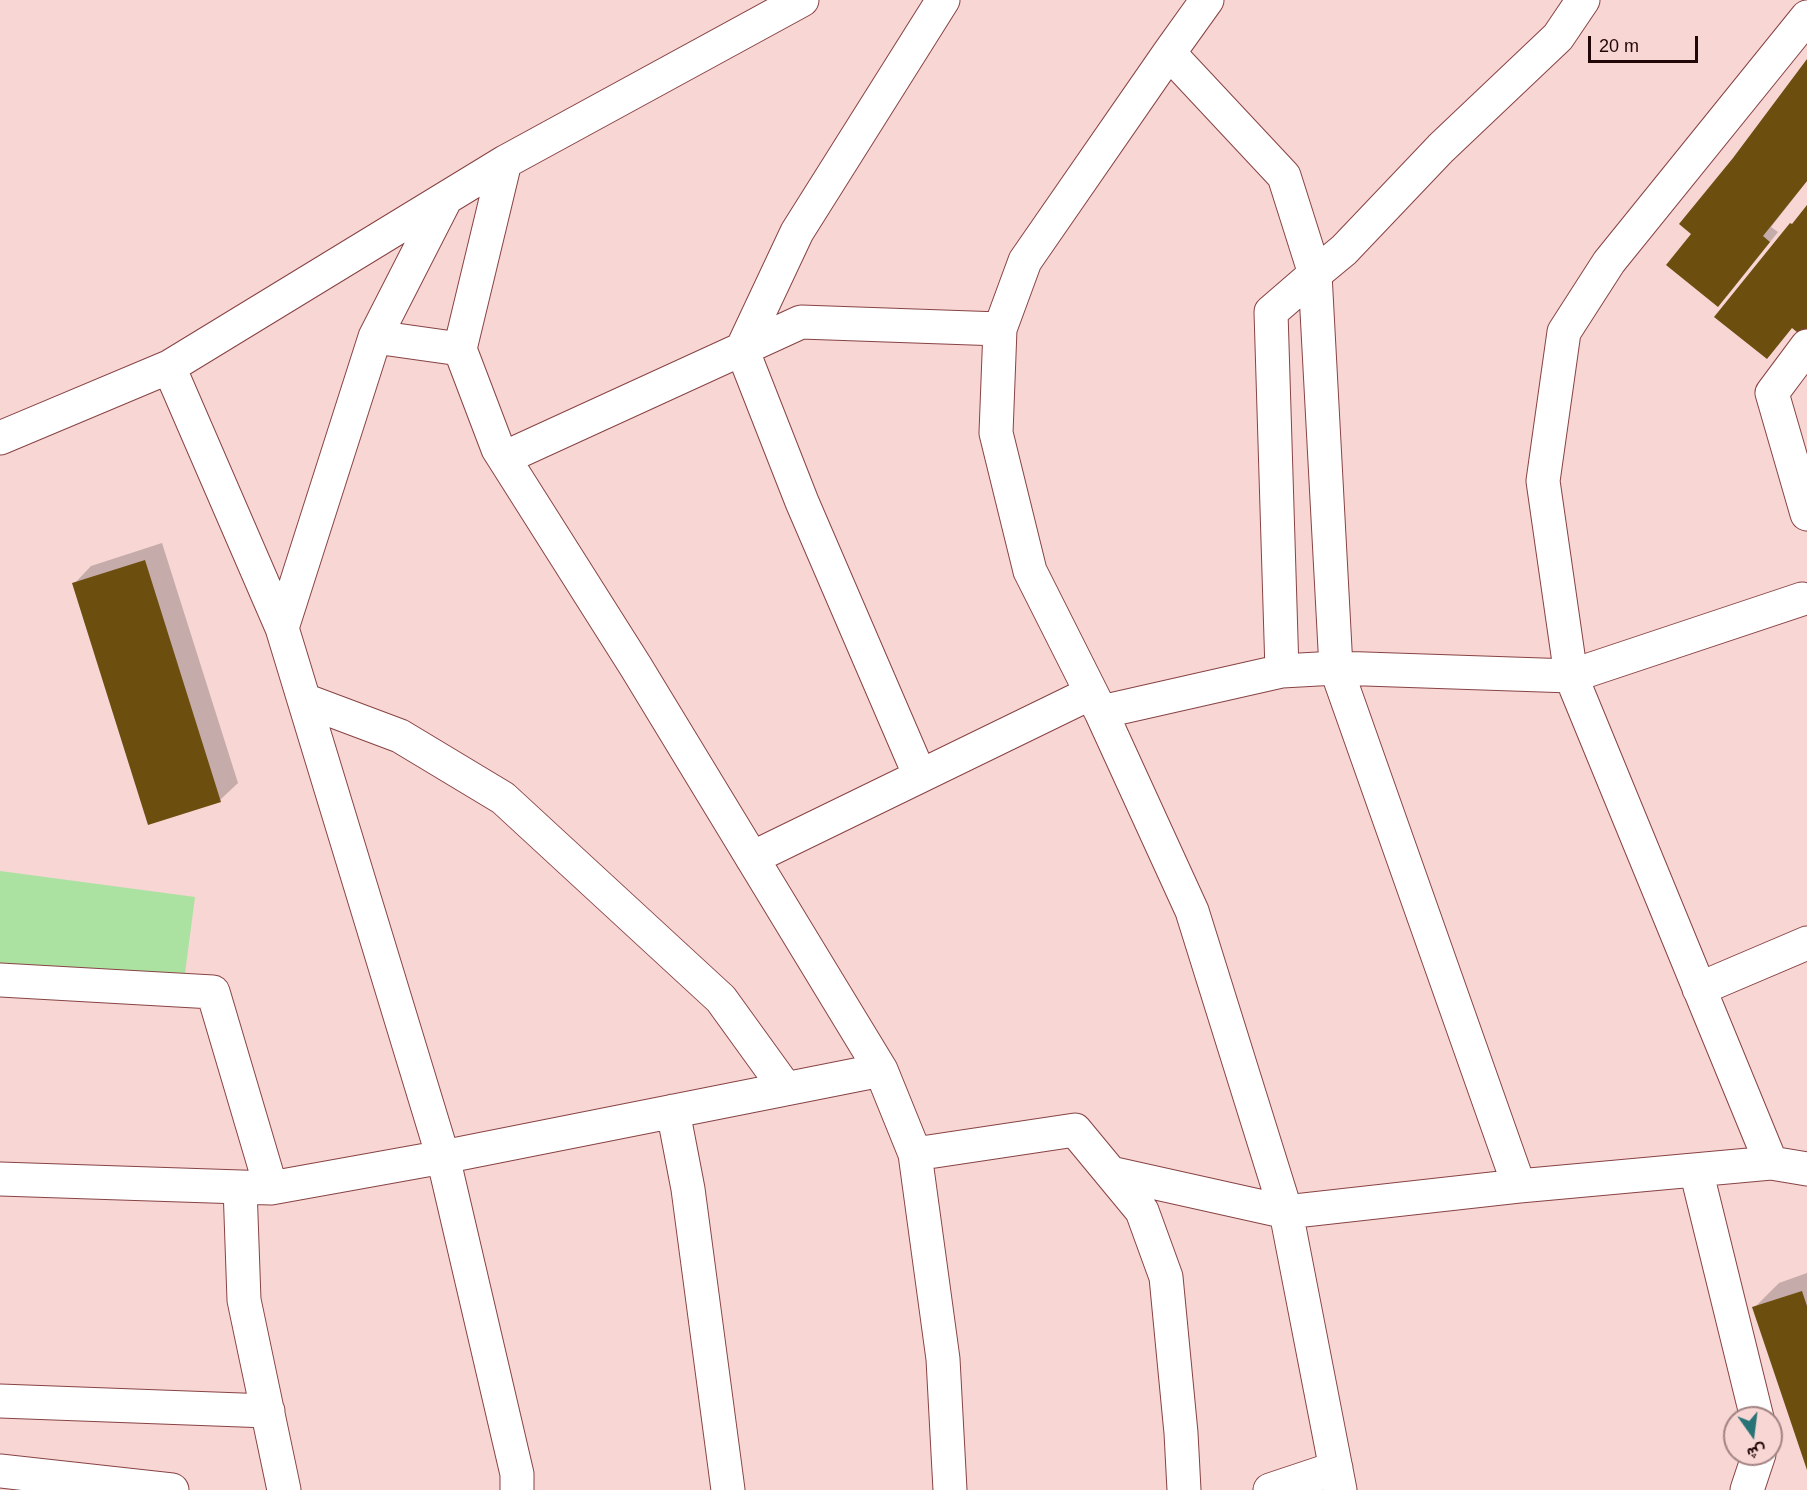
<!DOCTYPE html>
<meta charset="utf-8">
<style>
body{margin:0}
#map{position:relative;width:1807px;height:1490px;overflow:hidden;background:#f7d6d4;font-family:Arial,Vazirmatn,sans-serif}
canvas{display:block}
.north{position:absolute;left:1723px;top:1406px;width:60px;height:60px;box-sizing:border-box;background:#f7d6d4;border:2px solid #a28382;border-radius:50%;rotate:166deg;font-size:16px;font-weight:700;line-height:24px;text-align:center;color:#220708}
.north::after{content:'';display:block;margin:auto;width:21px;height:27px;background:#287377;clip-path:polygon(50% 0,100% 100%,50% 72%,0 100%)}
.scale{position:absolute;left:1588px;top:36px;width:110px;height:27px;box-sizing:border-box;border:3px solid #220708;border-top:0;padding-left:8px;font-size:18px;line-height:21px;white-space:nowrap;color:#220708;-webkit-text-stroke:4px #f7d6d4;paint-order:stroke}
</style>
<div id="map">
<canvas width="1807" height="1490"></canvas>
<div class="north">ش</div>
<div class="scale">20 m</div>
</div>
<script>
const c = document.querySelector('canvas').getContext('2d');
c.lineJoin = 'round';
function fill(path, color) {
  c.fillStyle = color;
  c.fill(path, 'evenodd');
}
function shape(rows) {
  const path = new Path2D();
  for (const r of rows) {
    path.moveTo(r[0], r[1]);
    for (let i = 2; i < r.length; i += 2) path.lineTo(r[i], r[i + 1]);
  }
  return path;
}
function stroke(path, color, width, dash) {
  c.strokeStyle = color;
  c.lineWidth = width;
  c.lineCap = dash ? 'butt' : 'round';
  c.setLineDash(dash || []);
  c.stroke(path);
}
const green = shape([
 [0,871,195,897,185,973,0,968]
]);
const shadow = shape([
 [1807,63,1807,181,1771,227,1778,232,1727,296,1693,234,1734,159],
 [162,543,238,783,220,800,74,584,91,566],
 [1807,1273,1807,1466,1754,1308,1779,1283]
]);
const building = shape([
 [1807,59,1807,181,1763,236,1770,242,1718,307,1666,265,1691,234,1679,224,1733,158],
 [1807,205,1807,332,1803,337,1792,328,1767,359,1714,317,1790,223,1792,224],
 [145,560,221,802,148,825,72,583],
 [1802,1291,1807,1306,1807,1470,1752,1307]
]);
const minor = shape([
 [1207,0,1169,53,1025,261,1000,329,996,433,1030,571,1101,712,1192,911,1286,1212,1340,1490],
 [1169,53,1284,176,1315,274,1271,312,1282,671,1336,668,1571,676,1802,599],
 [505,162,460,349,498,449,636,667,881,1070,915,1154,943,1359,950,1490],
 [375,337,460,349],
 [1807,346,1772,393,1807,514],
 [169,367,282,628,443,1157,517,1474,517,1490],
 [0,438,169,367,505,162,802,0],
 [504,458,801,322,1000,329],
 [282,628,375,337,445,200],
 [304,700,400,736,503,798,721,999,786,1089],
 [1101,712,1282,671],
 [920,776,802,502,742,349,797,232,943,0],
 [752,858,1091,693],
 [0,980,213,992,271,1188],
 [1699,989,1807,943],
 [673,1111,688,1189,728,1490],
 [915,1154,1075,1130,1142,1211,1166,1277,1181,1433,1184,1490],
 [1771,1163,1571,676,1543,481,1564,332,1609,262,1807,17],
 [1696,1170,1757,1418],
 [1111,1173,1286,1212,1519,1186,1771,1163,1807,1169],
 [0,1179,271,1188,443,1157,881,1070],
 [1519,1186,1336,668,1315,274,1344,250,1441,148,1558,37,1583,0],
 [240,1187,244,1300,284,1490],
 [0,1401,268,1411],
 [0,1471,172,1490],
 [1270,1490,1336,1468],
 [1747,1490,1759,1454]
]);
fill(green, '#abe2a1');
fill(shadow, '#0003');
fill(building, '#6c4e0f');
stroke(minor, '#884344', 35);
stroke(minor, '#fff', 33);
</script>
